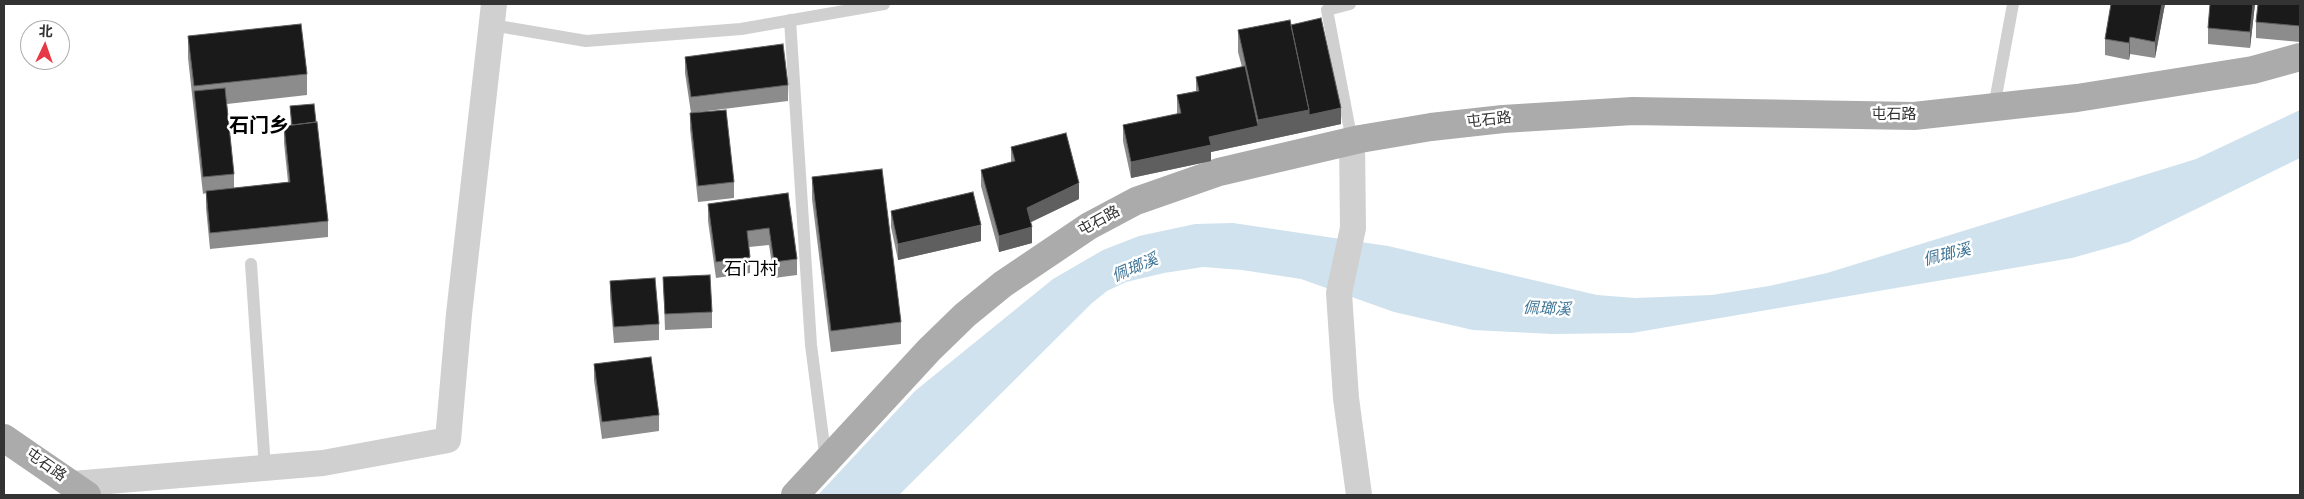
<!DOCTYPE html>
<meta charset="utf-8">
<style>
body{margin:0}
#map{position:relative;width:2304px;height:499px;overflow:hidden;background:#fff;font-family:"Work Sans","Noto Sans SC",sans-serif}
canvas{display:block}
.frame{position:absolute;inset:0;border:5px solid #333;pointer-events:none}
.north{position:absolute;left:20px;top:20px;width:50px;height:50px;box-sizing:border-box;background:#fff;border:1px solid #adadad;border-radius:50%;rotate:3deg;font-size:14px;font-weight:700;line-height:20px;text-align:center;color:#333}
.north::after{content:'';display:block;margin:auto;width:18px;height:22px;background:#e63946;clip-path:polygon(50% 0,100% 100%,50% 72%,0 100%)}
</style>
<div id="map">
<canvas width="2304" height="499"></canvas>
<div class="frame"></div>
<div class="north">北</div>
</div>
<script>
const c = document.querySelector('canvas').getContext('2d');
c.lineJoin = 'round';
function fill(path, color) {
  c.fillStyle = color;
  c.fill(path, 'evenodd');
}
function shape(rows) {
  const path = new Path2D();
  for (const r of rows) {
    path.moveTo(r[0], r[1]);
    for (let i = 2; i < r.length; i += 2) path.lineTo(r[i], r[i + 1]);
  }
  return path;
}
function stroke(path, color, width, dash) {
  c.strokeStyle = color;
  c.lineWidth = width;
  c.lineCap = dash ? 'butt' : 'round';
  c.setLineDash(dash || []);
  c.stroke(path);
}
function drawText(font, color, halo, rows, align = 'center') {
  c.font = font + ' "Work Sans","Noto Sans SC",sans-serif';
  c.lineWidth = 5;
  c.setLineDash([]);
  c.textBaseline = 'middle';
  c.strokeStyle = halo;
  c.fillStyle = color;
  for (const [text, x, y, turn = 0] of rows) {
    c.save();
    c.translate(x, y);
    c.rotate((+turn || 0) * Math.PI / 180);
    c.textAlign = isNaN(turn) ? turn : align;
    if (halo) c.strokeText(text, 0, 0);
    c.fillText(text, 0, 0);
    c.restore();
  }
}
const water = shape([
 [2300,110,2300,158,2129,242,2072,258,1632,333,1552,334,1473,330,1394,312,1301,279,1242,270,1203,267,1164,273,1126,282,1107,291,1092,303,899,495,818,495,915,391,1053,279,1103,250,1139,236,1195,224,1233,223,1388,246,1597,295,1635,298,1712,295,1769,286,1827,273,2196,159]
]);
const lane = shape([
 [1350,4,1327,10,1352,141],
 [790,20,811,345,826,461],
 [492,25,586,41,741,29,884,4],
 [1994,107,2013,4],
 [251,264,265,468]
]);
const street = shape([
 [1352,141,1353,228,1339,293,1346,398,1359,495],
 [73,484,323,463,448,440,459,314,494,4]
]);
const primary = shape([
 [4,438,87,495],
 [795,495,929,350,965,315,1003,284,1089,226,1136,201,1219,172,1360,139,1431,127,1503,119,1633,111,1914,116,2077,98,2253,70,2300,57]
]);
const wall = shape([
 [2165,4,2155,58,2130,54,2129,60,2105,55,2105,39],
 [2255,4,2250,48,2208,44,2208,28],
 [2300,4,2300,42,2256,38,2256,22],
 [1291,25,1341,124,1211,152,1211,161,1131,178,1123,141,1123,125,1177,114,1177,95,1196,91,1196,77,1242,67,1238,52,1238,30],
 [188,36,307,74,307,95,227,104,234,174,234,188,288,182,284,143,284,126,291,126,290,106,328,221,328,237,210,249,206,208,206,193,203,194,188,58],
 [685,57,788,85,788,101,691,113,685,73],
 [690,113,734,182,734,198,698,202,690,129],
 [1011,147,1079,199,1031,222,1032,243,999,252,981,186,981,170,1011,162],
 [812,177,901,322,901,344,831,352,812,199],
 [788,193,797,259,797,275,774,278,769,245,749,247,750,257,750,273,716,278,708,221,708,204],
 [891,211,981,241,898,260,891,227],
 [663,277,712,312,712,328,665,330],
 [610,281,659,324,659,340,614,343,610,297],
 [594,364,659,415,659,431,602,439,594,380]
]);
const shadedWall = shape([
 [2162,4,2165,4,2155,58,2155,42],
 [2253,4,2255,4,2250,48,2250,32],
 [2130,37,2130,54,2129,60,2129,43],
 [1341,108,1341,124,1309,131,1309,115],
 [1309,110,1309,131,1211,152,1211,161,1131,178,1131,162,1209,137,1258,126,1258,120],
 [1079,183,1079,199,1027,224,1027,208],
 [981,225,981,241,898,260,898,244],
 [1032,227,1032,243,999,252,999,236]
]);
const building = shape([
 [2111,4,2162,4,2155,42,2130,37,2129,43,2105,39,2111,4],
 [2210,4,2253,4,2250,32,2208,28,2210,4],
 [2258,4,2300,4,2300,26,2256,22,2258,4],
 [1321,18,1341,108,1309,115,1309,110,1291,25,1321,18],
 [1290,20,1309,110,1258,120,1238,30,1290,20],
 [301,24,307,74,194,86,188,36,301,24],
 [783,44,788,85,691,97,685,57,783,44],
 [1245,66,1258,126,1209,137,1211,145,1131,162,1123,125,1181,113,1177,95,1199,91,1196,77,1245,66],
 [225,88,234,174,203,177,194,91,225,88],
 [314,104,316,122,292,125,290,106,314,104],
 [726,110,734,182,698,186,690,113,726,110],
 [317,122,328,221,210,233,206,191,290,182,284,126,317,122],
 [1066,133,1079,183,1027,208,1032,227,999,236,981,170,1015,161,1011,147,1066,133],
 [882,169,901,322,831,331,812,177,882,169],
 [973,192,981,225,898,244,891,211,973,192],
 [788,193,797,259,774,262,769,228,747,231,750,257,716,262,708,204,788,193],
 [710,275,712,312,665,314,663,277,710,275],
 [655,278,659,324,614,327,610,281,655,278],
 [651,357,659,415,602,422,594,364,651,357]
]);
const streetNames = [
 ["屯石路",1894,115],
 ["屯石路",1489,120,-6],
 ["屯石路",1099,221,-29],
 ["屯石路",46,465,35]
];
const waterNames = [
 ["佩瑯溪",1947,255,-14],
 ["佩瑯溪",1135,268,-23],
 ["佩瑯溪",1547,309,2]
];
const quarterNames = [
 ["石门村",751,270]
];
const districtNames = [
 ["石门乡",259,126]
];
fill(water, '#cfe2ee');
stroke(lane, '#d0d0d0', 12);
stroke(street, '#d0d0d0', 26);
stroke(primary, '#ababab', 28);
fill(wall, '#8c8c8c');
fill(shadedWall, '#5f5f5f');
fill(building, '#1a1a1a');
stroke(building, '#5f5f5f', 1);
drawText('15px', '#333', '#fff', streetNames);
drawText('italic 16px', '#3f7597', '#fff', waterNames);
drawText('18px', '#000', '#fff', quarterNames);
drawText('bold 20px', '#000', '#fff', districtNames);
</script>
